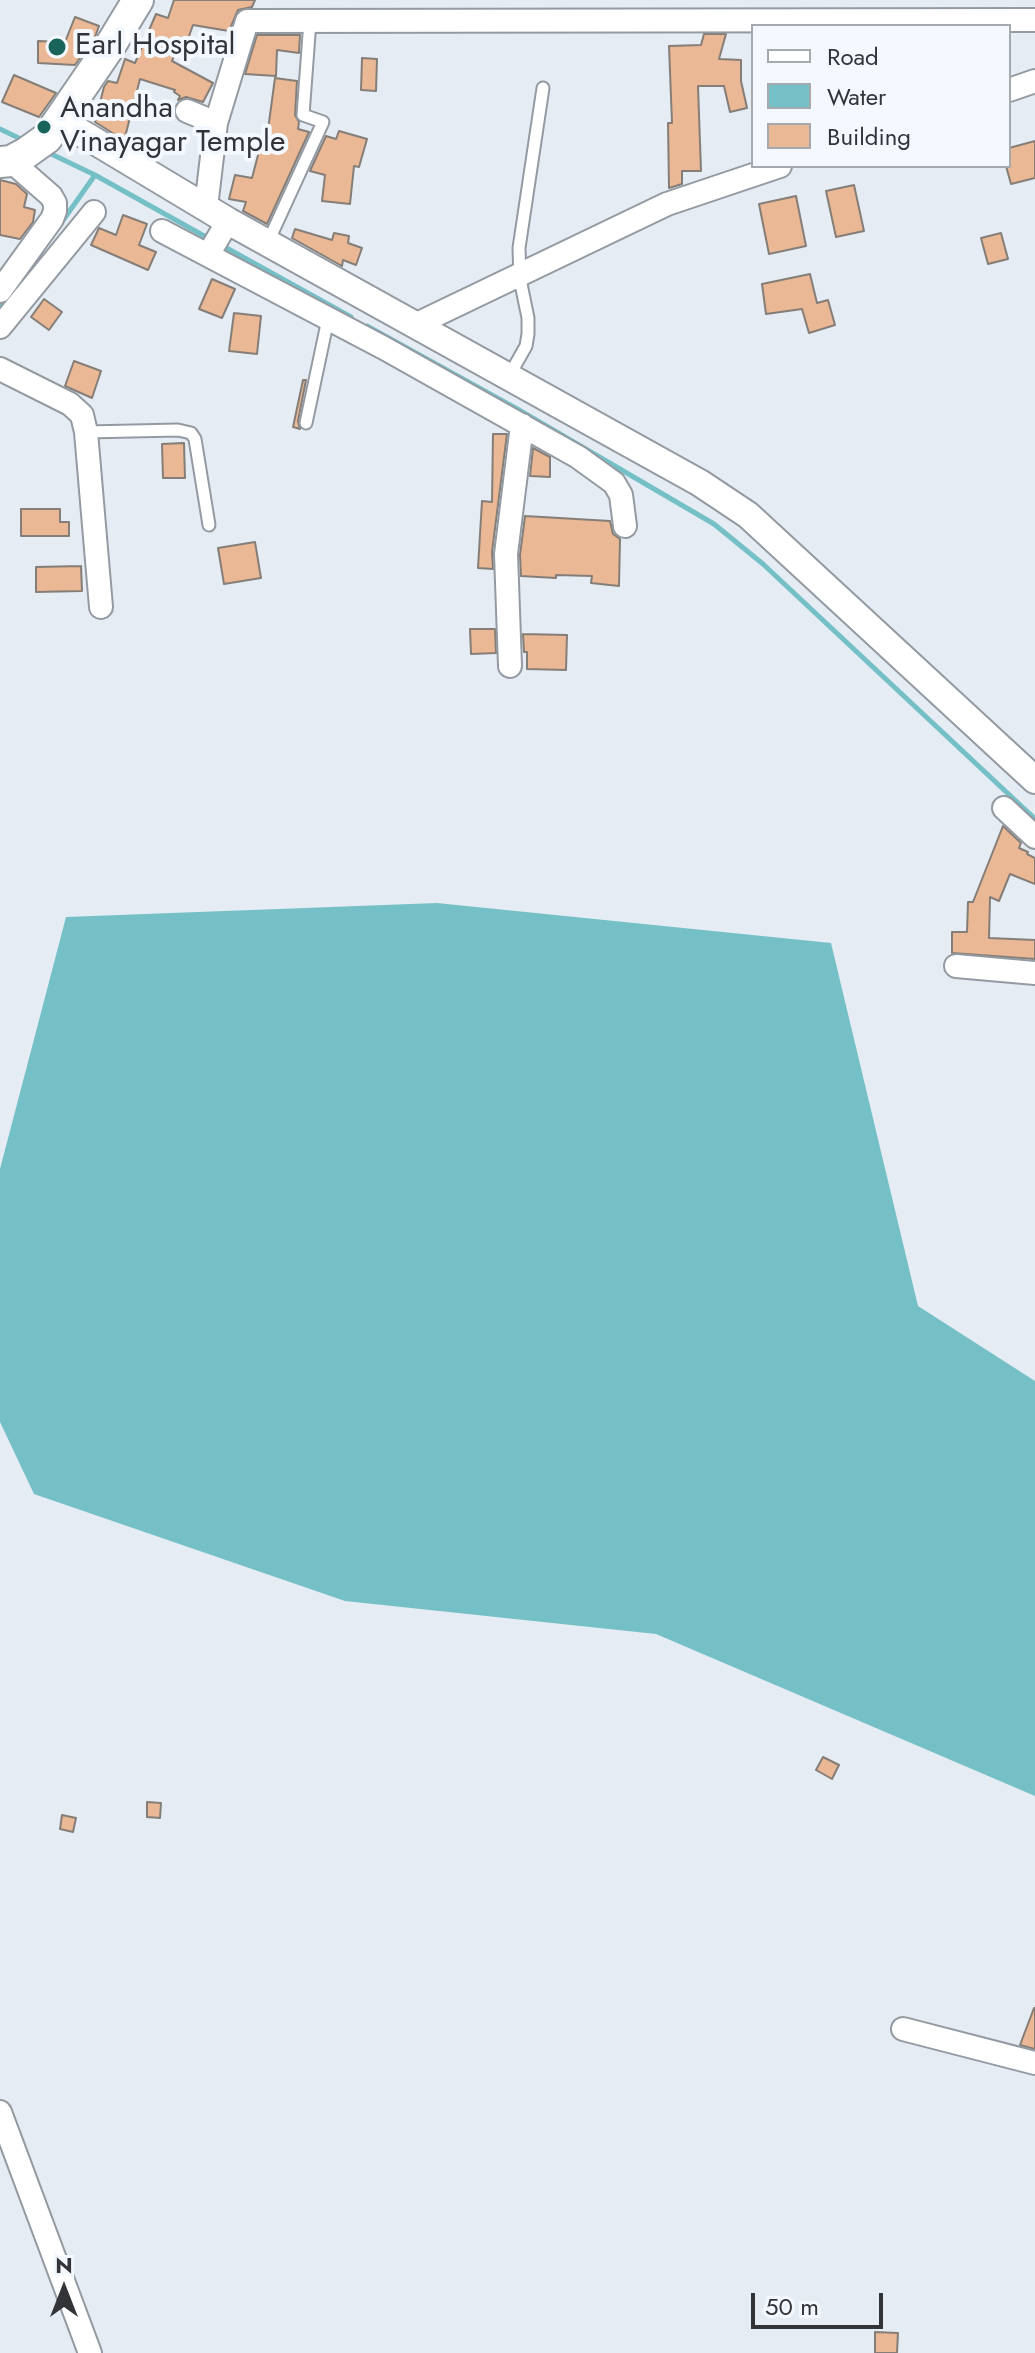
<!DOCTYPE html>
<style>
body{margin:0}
#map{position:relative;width:1035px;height:2353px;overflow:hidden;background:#e5ecf3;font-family:Jost,sans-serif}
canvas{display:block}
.legend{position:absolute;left:751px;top:24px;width:260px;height:144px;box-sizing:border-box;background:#f4f9ff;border:2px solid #a6aaaf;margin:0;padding:10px 14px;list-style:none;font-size:24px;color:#323437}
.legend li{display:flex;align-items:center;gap:16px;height:40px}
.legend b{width:40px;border:2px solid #a6aaaf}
.north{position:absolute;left:24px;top:2249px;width:80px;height:80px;-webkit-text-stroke:6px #f4f9ff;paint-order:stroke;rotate:0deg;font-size:22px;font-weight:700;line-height:32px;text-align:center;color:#323437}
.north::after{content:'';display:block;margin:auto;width:28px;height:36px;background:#323437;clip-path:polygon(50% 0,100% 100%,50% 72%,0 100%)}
.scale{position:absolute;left:751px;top:2293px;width:132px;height:36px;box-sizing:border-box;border:4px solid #323437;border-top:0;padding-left:10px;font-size:24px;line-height:28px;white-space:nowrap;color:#323437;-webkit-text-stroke:6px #f4f9ff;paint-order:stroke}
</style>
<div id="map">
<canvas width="1035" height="2353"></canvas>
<ul class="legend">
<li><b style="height:10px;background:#fff"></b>Road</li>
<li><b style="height:22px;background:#75c0c7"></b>Water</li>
<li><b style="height:22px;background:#eab894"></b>Building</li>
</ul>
<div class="north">N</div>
<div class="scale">50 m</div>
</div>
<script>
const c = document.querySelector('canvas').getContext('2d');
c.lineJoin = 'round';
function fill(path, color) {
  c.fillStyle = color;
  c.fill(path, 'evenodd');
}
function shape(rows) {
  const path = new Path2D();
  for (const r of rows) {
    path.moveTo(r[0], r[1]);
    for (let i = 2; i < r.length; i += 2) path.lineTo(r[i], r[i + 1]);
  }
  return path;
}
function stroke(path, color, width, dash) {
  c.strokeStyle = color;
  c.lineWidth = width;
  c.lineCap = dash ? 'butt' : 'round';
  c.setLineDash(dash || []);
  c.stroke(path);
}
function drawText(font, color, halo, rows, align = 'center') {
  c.font = font + ' Jost,sans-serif';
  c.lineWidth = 8;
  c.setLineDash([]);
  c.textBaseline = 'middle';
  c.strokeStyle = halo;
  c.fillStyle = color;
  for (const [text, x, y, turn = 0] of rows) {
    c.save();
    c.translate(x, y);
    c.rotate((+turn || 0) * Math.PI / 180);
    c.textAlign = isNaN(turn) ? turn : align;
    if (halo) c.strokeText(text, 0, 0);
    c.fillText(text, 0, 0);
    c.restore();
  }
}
const water = shape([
 [437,903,831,943,918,1306,1035,1381,1035,1796,656,1634,345,1601,34,1494,0,1422,0,1169,66,917]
]);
const stream = shape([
 [0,129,25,141],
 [45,151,95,175,206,237],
 [59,226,95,175],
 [223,246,351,317],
 [0,307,8,296],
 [367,326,519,410,714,524,763,564,1035,819]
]);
const building = shape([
 [174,0,255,0,252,7,238,10,229,31,193,25,188,39,182,37,172,61,213,83,203,102,186,97,178,100,180,96,174,92,175,90,140,79,125,137,114,134,95,122,104,87,108,81,117,83,125,59,135,63,156,14,168,18,174,0],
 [75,17,99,26,95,37,75,65,38,63,38,41,65,42,75,17],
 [704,34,726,34,719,59,741,60,741,81,747,108,730,112,724,86,698,86,701,171,682,171,682,184,669,188,668,123,672,123,669,46,701,45,704,34],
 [257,35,300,35,299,53,277,50,276,76,245,74,257,35],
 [362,58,377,59,376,91,361,90,362,58],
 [14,75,56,93,39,117,2,102,14,75],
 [275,78,297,81,295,115,299,122,298,129,309,132,267,224,243,211,246,202,229,199,235,175,252,178,263,136,267,137,275,78],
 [339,131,367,139,359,167,354,166,350,204,322,201,325,175,310,171,326,136,336,139,339,131],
 [1035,141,1035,178,1011,184,1006,166,1009,166,1009,148,1035,141],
 [0,180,16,184,27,194,24,207,35,210,33,222,20,239,0,235,0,180],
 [854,185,864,231,836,237,826,191,854,185],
 [796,196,806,246,769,254,759,204,796,196],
 [123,215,147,224,139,245,156,252,148,270,91,245,99,228,116,235,123,215],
 [295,229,332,240,334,233,349,236,348,243,362,248,356,265,343,260,342,266,292,238,295,229],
 [1001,233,1008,259,988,264,981,238,1001,233],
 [810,274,817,303,828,300,835,325,809,333,802,309,766,314,762,284,810,274],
 [212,279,235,289,222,318,199,309,212,279],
 [44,299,62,312,49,330,31,317,44,299],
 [234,313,261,316,257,354,229,351,234,313],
 [74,361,101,371,92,398,65,386,74,361],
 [303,380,306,380,298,421,300,429,293,427,303,380],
 [493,434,507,434,492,552,493,569,478,568,482,501,492,502,493,434],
 [184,443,185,478,163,478,162,444,184,443],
 [533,448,550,457,550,477,530,476,533,448],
 [21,509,60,509,60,522,69,522,69,536,21,536,21,509],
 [525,516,610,521,613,534,620,539,619,586,591,583,592,576,556,575,556,578,521,576,520,555,525,516],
 [255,542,261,578,224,584,218,548,255,542],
 [81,566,82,591,36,592,36,567,81,566],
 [470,629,495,629,496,653,471,654,470,629],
 [523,634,567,635,566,670,527,669,527,652,524,652,523,634],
 [1003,826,1021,843,1019,848,1028,852,1027,854,1035,858,1035,884,1010,874,999,901,990,897,989,938,1035,940,1035,959,952,953,952,932,967,932,968,902,973,902,1003,826],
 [823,1757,839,1765,832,1779,816,1770,823,1757],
 [147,1802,161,1803,160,1818,147,1817,147,1802],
 [62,1815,76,1818,73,1832,60,1829,62,1815],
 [1034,2008,1035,2008,1035,2049,1020,2045,1034,2008],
 [875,2332,898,2333,897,2353,875,2353,875,2332]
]);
const service = shape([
 [268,242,323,122,303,115,310,21],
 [509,376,526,346,528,334,528,318,520,279,519,248,543,88],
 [306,423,328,319],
 [86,432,178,430,191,433,195,439,209,525]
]);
const minor = shape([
 [1009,90,1035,81],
 [187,111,216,123,247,21,1035,20],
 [206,207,216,123],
 [162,231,384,348,578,457,614,483,621,495,625,526],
 [208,255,228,221],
 [0,291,52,219,55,211,55,203,51,196,11,161],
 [415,325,667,204,780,166],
 [0,327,94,212],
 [0,369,70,404,82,415,86,432,101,607],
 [510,666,506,554,522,425],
 [1004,808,1035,837],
 [956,966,1035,973],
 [903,2029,1035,2063],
 [0,2112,90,2353]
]);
const tertiary = shape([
 [58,119,228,221,700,483,748,515,1035,780]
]);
const secondary = shape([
 [0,162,11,161,26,153,47,138,110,46,138,0]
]);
const markers = [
 [57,47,10,"#19645b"],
 [44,127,8,"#19645b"]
];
const poiNames = [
 ["Earl Hospital",75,47],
 ["Anandha",60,110],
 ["Vinayagar Temple",60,144]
];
fill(water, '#75c0c7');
stroke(stream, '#75c0c7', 5);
fill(building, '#eab894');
stroke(building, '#857e78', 2);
stroke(service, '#949aa1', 15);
stroke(minor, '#949aa1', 26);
stroke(tertiary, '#949aa1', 30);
stroke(secondary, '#949aa1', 34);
stroke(service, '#fff', 11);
stroke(minor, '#fff', 22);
stroke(tertiary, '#fff', 26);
stroke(secondary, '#fff', 30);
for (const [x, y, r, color] of markers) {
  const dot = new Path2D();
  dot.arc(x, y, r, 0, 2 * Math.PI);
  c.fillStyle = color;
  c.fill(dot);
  stroke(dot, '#f4f9ff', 3);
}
drawText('30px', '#323437', '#f4f9ff', poiNames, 'left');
</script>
